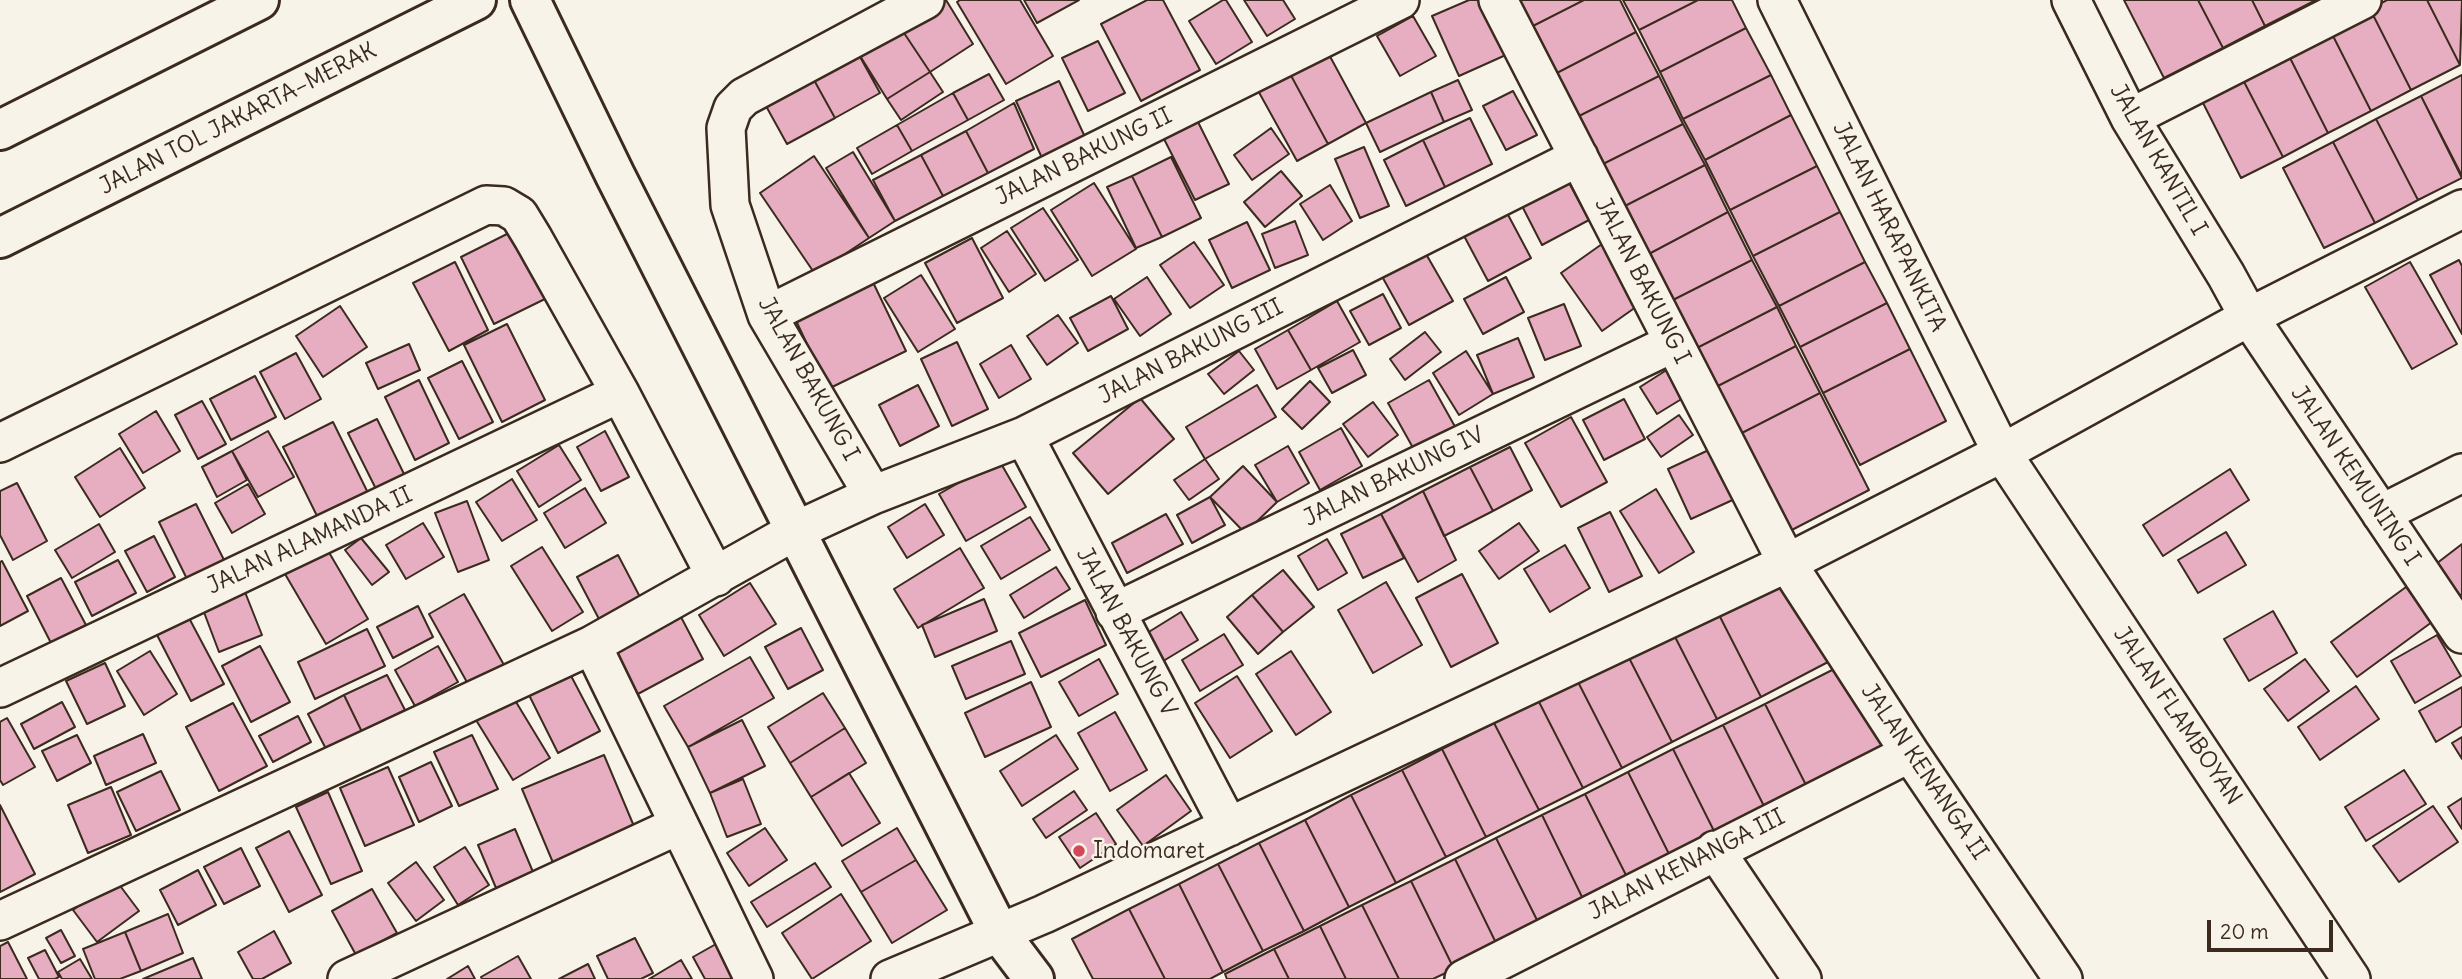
<!DOCTYPE html>
<meta charset="utf-8">
<style>
body{margin:0}
#map{position:relative;width:2462px;height:979px;overflow:hidden;background:#f7f3e8;font-family:Delius,sans-serif}
canvas{display:block}
.scale{position:absolute;left:2207px;top:920px;width:126px;height:32px;box-sizing:border-box;border:4px solid #3b2a1e;border-top:0;padding-left:9px;font-size:21px;line-height:24px;white-space:nowrap;color:#3b2a1e;-webkit-text-stroke:5px #f7f3e8;paint-order:stroke}
</style>
<div id="map">
<canvas width="2462" height="979"></canvas>
<div class="scale">20 m</div>
</div>
<script>
const c = document.querySelector('canvas').getContext('2d');
c.lineJoin = 'round';
function fill(path, color) {
  c.fillStyle = color;
  c.fill(path, 'evenodd');
}
function shape(rows) {
  const path = new Path2D();
  for (const r of rows) {
    path.moveTo(r[0], r[1]);
    for (let i = 2; i < r.length; i += 2) path.lineTo(r[i], r[i + 1]);
  }
  return path;
}
function stroke(path, color, width, dash) {
  c.strokeStyle = color;
  c.lineWidth = width;
  c.lineCap = dash ? 'butt' : 'round';
  c.setLineDash(dash || []);
  c.stroke(path);
}
function drawText(font, color, halo, rows, align = 'center') {
  c.font = font + ' Delius,sans-serif';
  c.lineWidth = 5;
  c.setLineDash([]);
  c.textBaseline = 'middle';
  c.strokeStyle = halo;
  c.fillStyle = color;
  for (const [text, x, y, turn = 0] of rows) {
    c.save();
    c.translate(x, y);
    c.rotate((+turn || 0) * Math.PI / 180);
    c.textAlign = isNaN(turn) ? turn : align;
    if (halo) c.strokeText(text, 0, 0);
    c.fillText(text, 0, 0);
    c.restore();
  }
}
const building = shape([
 [936,0,946,0,973,44,930,72,898,24,936,0],
 [960,0,1020,0,1053,56,1006,84,957,2,960,0],
 [1024,0,1079,0,1037,23,1024,0],
 [1147,0,1163,0,1200,70,1141,101,1101,24,1147,0],
 [1223,0,1226,0,1252,42,1216,64,1189,21,1223,0],
 [1244,0,1283,0,1295,19,1267,36,1244,0],
 [1469,0,1484,0,1508,54,1459,76,1432,16,1469,0],
 [1515,0,1584,0,1529,28,1515,0],
 [1584,0,1620,0,1636,32,1553,75,1529,28,1584,0],
 [1623,0,1698,0,1639,30,1623,0],
 [1698,0,1732,0,1746,28,1660,72,1639,30,1698,0],
 [2124,0,2198,0,2223,48,2164,78,2124,0],
 [2198,0,2252,0,2265,26,2223,48,2198,0],
 [2252,0,2316,0,2265,26,2252,0],
 [2387,0,2427,0,2460,65,2411,90,2370,9,2387,0],
 [2427,0,2462,0,2460,65,2427,0],
 [2370,9,2411,90,2371,111,2330,30,2370,9],
 [1413,16,1436,56,1400,76,1377,36,1413,16],
 [898,24,930,72,887,99,857,51,898,24],
 [1746,28,1771,75,1683,119,1660,72,1746,28],
 [2330,30,2371,111,2328,133,2287,52,2330,30],
 [1636,32,1659,76,1575,118,1553,75,1636,32],
 [1098,41,1125,93,1088,111,1062,58,1098,41],
 [854,46,880,93,835,118,809,71,854,46],
 [1326,49,1366,123,1328,144,1288,70,1326,49],
 [2287,52,2328,133,2283,157,2241,76,2287,52],
 [1288,70,1328,144,1297,161,1256,87,1288,70],
 [809,71,835,118,787,144,761,97,809,71],
 [930,72,943,92,901,120,887,99,930,72],
 [989,74,1004,100,968,120,953,93,989,74],
 [1771,75,1791,115,1705,160,1683,119,1771,75],
 [2462,75,2462,176,2421,96,2462,75],
 [1659,76,1683,124,1599,166,1575,118,1659,76],
 [2241,76,2283,157,2241,178,2200,97,2241,76],
 [1458,80,1472,110,1444,122,1431,92,1458,80],
 [1059,81,1085,137,1042,158,1016,101,1059,81],
 [1513,91,1537,135,1506,150,1483,106,1513,91],
 [1431,92,1444,122,1380,152,1366,123,1431,92],
 [953,93,968,120,912,151,897,125,953,93],
 [2421,96,2462,178,2418,200,2376,119,2421,96],
 [1014,103,1034,149,988,173,966,131,1014,103],
 [1791,115,1817,166,1730,210,1705,160,1791,115],
 [1470,118,1492,164,1445,187,1423,140,1470,118],
 [2376,119,2418,200,2375,223,2333,142,2376,119],
 [1198,122,1229,184,1195,200,1164,139,1198,122],
 [1683,124,1705,165,1621,208,1599,166,1683,124],
 [897,125,912,151,872,174,857,148,897,125],
 [1271,128,1289,154,1252,180,1234,155,1271,128],
 [966,131,988,173,943,196,921,155,966,131],
 [1423,140,1445,187,1406,206,1384,160,1423,140],
 [2333,142,2375,223,2324,248,2283,168,2333,142],
 [1364,147,1389,206,1360,218,1335,159,1364,147],
 [853,152,895,221,869,238,826,168,853,152],
 [921,155,943,196,895,221,873,180,921,155],
 [814,156,869,238,815,274,760,193,814,156],
 [1171,157,1201,218,1162,237,1132,176,1171,157],
 [1705,165,1728,212,1645,256,1621,208,1705,165],
 [1817,166,1840,212,1753,256,1730,210,1817,166],
 [1281,171,1302,196,1265,227,1244,202,1281,171],
 [1132,176,1162,237,1136,248,1107,187,1132,176],
 [1567,179,1589,220,1542,245,1521,204,1567,179],
 [1094,183,1136,249,1092,276,1051,210,1094,183],
 [1330,185,1352,221,1323,240,1300,204,1330,185],
 [1043,208,1078,260,1045,281,1011,228,1043,208],
 [1506,211,1531,258,1488,281,1463,234,1506,211],
 [1728,212,1752,260,1669,302,1645,256,1728,212],
 [1840,212,1865,262,1779,306,1753,256,1840,212],
 [1295,221,1308,255,1275,268,1262,234,1295,221],
 [1247,222,1270,270,1232,288,1209,240,1247,222],
 [517,229,551,296,494,324,461,257,517,229],
 [1007,231,1036,274,1009,292,981,248,1007,231],
 [972,238,1003,298,957,323,925,263,972,238],
 [1194,242,1224,285,1190,308,1160,265,1194,242],
 [1602,244,1643,302,1602,331,1561,273,1602,244],
 [1422,247,1453,301,1409,325,1379,271,1422,247],
 [1752,260,1777,307,1693,350,1669,302,1752,260],
 [2459,260,2462,266,2462,334,2430,275,2459,260],
 [455,262,488,330,449,351,413,283,455,262],
 [1865,262,1887,303,1800,347,1779,306,1865,262],
 [2410,262,2457,344,2412,369,2365,287,2410,262],
 [869,274,906,351,828,389,792,312,869,274],
 [921,275,955,329,918,352,884,298,921,275],
 [1147,277,1171,314,1140,336,1114,299,1147,277],
 [1506,277,1524,312,1483,334,1464,299,1506,277],
 [1383,294,1401,328,1369,345,1350,311,1383,294],
 [1111,296,1128,329,1088,351,1070,318,1111,296],
 [1337,301,1360,342,1311,370,1288,330,1337,301],
 [1887,303,1910,349,1823,393,1800,347,1887,303],
 [1564,304,1581,346,1545,360,1528,318,1564,304],
 [340,306,367,347,323,377,296,336,340,306],
 [1777,307,1796,346,1712,389,1693,350,1777,307],
 [1058,315,1078,343,1047,365,1027,336,1058,315],
 [507,324,545,400,502,422,464,345,507,324],
 [1288,330,1311,370,1277,389,1255,349,1288,330],
 [1425,332,1441,352,1405,380,1390,359,1425,332],
 [1518,338,1534,377,1493,394,1477,355,1518,338],
 [957,342,988,409,952,426,921,359,957,342],
 [409,344,420,370,378,389,366,363,409,344],
 [1011,345,1031,379,999,398,980,364,1011,345],
 [1796,346,1820,393,1736,436,1712,389,1796,346],
 [1910,349,1946,421,1860,465,1823,393,1910,349],
 [1353,350,1366,375,1332,393,1318,368,1353,350],
 [1239,351,1254,370,1224,394,1208,374,1239,351],
 [1466,351,1493,394,1459,415,1433,373,1466,351],
 [296,353,321,399,285,419,260,372,296,353],
 [462,361,493,422,459,439,428,378,462,361],
 [1676,364,1693,392,1657,414,1640,387,1676,364],
 [255,376,276,417,231,440,210,399,255,376],
 [419,380,449,443,415,460,385,397,419,380],
 [1429,380,1458,432,1417,455,1388,403,1429,380],
 [1310,381,1330,402,1302,429,1282,409,1310,381],
 [918,385,939,426,900,446,879,405,918,385],
 [1257,385,1276,417,1205,459,1186,427,1257,385],
 [1820,393,1869,490,1786,533,1736,436,1820,393],
 [1140,398,1174,439,1108,494,1073,453,1140,398],
 [1624,399,1645,439,1604,460,1583,420,1624,399],
 [202,401,226,444,198,459,175,415,202,401],
 [1373,402,1398,435,1368,457,1343,424,1373,402],
 [156,411,180,451,143,473,119,434,156,411],
 [1679,415,1693,435,1661,457,1647,437,1679,415],
 [1571,417,1607,482,1561,507,1525,443,1571,417],
 [377,419,406,478,378,493,348,433,377,419],
 [333,422,370,497,320,522,283,447,333,422],
 [1341,428,1362,466,1320,490,1299,452,1341,428],
 [268,431,294,477,258,497,232,451,268,431],
 [605,431,629,477,601,491,577,447,605,431],
 [559,445,581,480,539,507,517,471,559,445],
 [1288,446,1309,483,1277,502,1255,465,1288,446],
 [1510,447,1532,490,1493,511,1470,467,1510,447],
 [120,448,145,488,100,517,75,477,120,448],
 [1713,448,1737,498,1691,519,1668,469,1713,448],
 [232,451,247,480,217,497,202,467,232,451],
 [1205,459,1219,479,1189,500,1174,480,1205,459],
 [999,460,1026,507,966,541,939,494,999,460],
 [1243,466,1277,502,1245,533,1210,497,1243,466],
 [1470,467,1493,511,1444,536,1423,491,1470,467],
 [2230,469,2249,500,2163,556,2143,525,2230,469],
 [512,479,537,520,502,541,476,502,512,479],
 [17,483,47,541,13,560,0,535,0,491,17,483],
 [248,484,265,514,232,533,215,503,248,484],
 [585,488,606,523,565,548,544,513,585,488],
 [1656,489,1694,552,1659,573,1620,511,1656,489],
 [1423,491,1456,560,1418,582,1381,514,1423,491],
 [1210,497,1225,525,1192,543,1177,515,1210,497],
 [467,501,489,560,458,572,435,513,467,501],
 [196,504,224,560,187,579,159,522,196,504],
 [925,504,944,535,907,558,888,527,925,504],
 [1610,512,1642,576,1609,592,1578,528,1610,512],
 [1166,514,1183,544,1127,573,1112,543,1166,514],
 [1381,514,1404,558,1363,578,1341,534,1381,514],
 [1030,517,1050,550,1001,579,981,546,1030,517],
 [423,523,444,557,406,579,386,545,423,523],
 [1519,523,1539,551,1499,579,1479,551,1519,523],
 [99,524,115,552,72,578,55,550,99,524],
 [2226,532,2246,565,2198,593,2178,560,2226,532],
 [154,536,175,577,147,592,125,551,154,536],
 [361,538,389,572,372,585,345,550,361,538],
 [1327,539,1347,573,1318,590,1298,556,1327,539],
 [2462,544,2462,594,2457,598,2432,567,2462,544],
 [1565,545,1590,588,1550,612,1524,569,1565,545],
 [542,547,583,612,552,631,511,566,542,547],
 [960,548,984,588,918,628,894,589,960,548],
 [327,549,368,619,326,644,285,574,327,549],
 [618,555,640,597,599,619,577,577,618,555],
 [118,560,136,593,92,616,75,582,118,560],
 [2,561,28,611,0,626,0,562,2,561],
 [1056,567,1070,589,1024,618,1010,595,1056,567],
 [1283,570,1314,607,1283,632,1252,595,1283,570],
 [1462,574,1498,643,1451,667,1416,598,1462,574],
 [1783,574,1828,662,1761,697,1716,609,1783,574],
 [61,578,86,625,51,643,27,596,61,578],
 [241,582,262,635,219,652,199,599,241,582],
 [1386,582,1422,645,1373,673,1338,610,1386,582],
 [750,583,776,624,724,656,699,615,750,583],
 [2406,587,2432,622,2357,677,2331,642,2406,587],
 [464,594,504,665,468,684,429,614,464,594],
 [1252,595,1283,632,1258,654,1227,617,1252,595],
 [984,599,997,631,935,657,922,625,984,599],
 [1085,600,1106,645,1041,677,1019,633,1085,600],
 [418,606,433,637,393,658,377,627,418,606],
 [1716,609,1761,697,1717,719,1672,631,1716,609],
 [2273,611,2297,653,2249,681,2224,639,2273,611],
 [1181,612,1198,640,1155,666,1139,638,1181,612],
 [681,617,703,659,636,695,614,654,681,617],
 [189,618,224,684,191,701,157,635,189,618],
 [801,628,823,670,788,689,765,647,801,628],
 [367,629,385,666,315,699,298,662,367,629],
 [1672,631,1717,719,1672,742,1627,654,1672,631],
 [1224,634,1243,665,1200,691,1182,660,1224,634],
 [2437,635,2461,676,2415,703,2391,661,2437,635],
 [1011,641,1025,674,966,699,952,666,1011,641],
 [260,646,290,702,251,722,222,666,260,646],
 [438,646,458,682,415,706,395,670,438,646],
 [150,651,177,694,144,715,117,671,150,651],
 [1291,651,1331,712,1296,735,1256,674,1291,651],
 [1627,654,1672,742,1622,768,1577,680,1627,654],
 [750,657,774,698,688,747,664,706,750,657],
 [1099,659,1118,694,1079,716,1059,682,1099,659],
 [2305,659,2329,691,2288,721,2264,689,2305,659],
 [105,663,125,706,87,724,66,681,105,663],
 [1844,664,1888,752,1809,791,1765,704,1844,664],
 [569,672,600,731,558,753,528,693,569,672],
 [387,675,405,710,362,732,344,695,387,675],
 [1237,676,1272,731,1230,758,1195,703,1237,676],
 [1577,680,1622,768,1583,788,1538,700,1577,680],
 [1031,682,1051,727,985,757,965,713,1031,682],
 [2356,686,2379,719,2320,760,2298,727,2356,686],
 [2462,687,2462,726,2436,742,2419,711,2462,687],
 [823,693,845,728,790,763,768,727,823,693],
 [344,695,362,732,326,749,308,714,344,695],
 [513,697,550,758,513,780,476,720,513,697],
 [1538,700,1583,788,1539,810,1494,723,1538,700],
 [62,702,75,727,34,749,21,724,62,702],
 [233,703,267,766,219,791,186,727,233,703],
 [1765,704,1809,791,1767,812,1723,725,1765,704],
 [1115,712,1147,770,1110,791,1078,733,1115,712],
 [298,716,311,742,273,762,259,736,298,716],
 [7,718,35,767,3,785,0,780,0,722,7,718],
 [742,720,765,766,710,793,688,747,742,720],
 [1494,723,1539,810,1486,837,1442,749,1494,723],
 [1723,725,1767,812,1717,837,1673,749,1723,725],
 [845,728,866,763,811,797,790,763,845,728],
 [143,734,156,763,106,785,94,756,143,734],
 [77,735,91,763,57,781,42,751,77,735],
 [472,735,498,789,459,806,434,752,472,735],
 [1056,735,1078,769,1022,806,1000,771,1056,735],
 [2462,737,2462,759,2452,743,2462,737],
 [1442,749,1486,837,1446,857,1402,770,1442,749],
 [1673,749,1717,837,1672,860,1628,772,1673,749],
 [604,755,636,831,554,865,522,789,604,755],
 [431,762,452,806,419,822,399,777,431,762],
 [388,767,414,825,365,846,340,788,388,767],
 [1402,770,1446,857,1396,883,1351,795,1402,770],
 [2404,770,2426,804,2366,841,2345,807,2404,770],
 [161,771,180,810,136,831,117,792,161,771],
 [1628,772,1672,860,1629,881,1585,794,1628,772],
 [849,773,880,823,842,846,811,797,849,773],
 [1166,775,1191,811,1143,846,1117,810,1166,775],
 [743,779,761,824,727,837,710,793,743,779],
 [111,787,131,835,88,853,68,805,111,787],
 [1074,791,1087,810,1046,838,1033,819,1074,791],
 [328,792,362,871,331,884,296,807,328,792],
 [1585,794,1629,881,1585,903,1542,815,1585,794],
 [1351,795,1396,883,1349,907,1305,820,1351,795],
 [2462,798,2462,829,2448,807,2462,798],
 [0,805,35,874,0,892,0,805],
 [2433,806,2458,842,2399,882,2373,846,2433,806],
 [1096,813,1116,844,1080,868,1059,837,1096,813],
 [1542,815,1585,903,1540,926,1496,838,1542,815],
 [1305,820,1349,907,1304,931,1259,843,1305,820],
 [765,828,787,860,749,886,727,853,765,828],
 [897,828,916,860,861,892,842,861,897,828],
 [515,829,533,872,496,888,478,845,515,829],
 [289,831,322,895,289,912,256,848,289,831],
 [1496,838,1540,926,1498,947,1455,859,1496,838],
 [1259,843,1304,931,1263,951,1218,864,1259,843],
 [465,847,489,885,458,905,434,867,465,847],
 [241,848,260,886,224,904,204,867,241,848],
 [1455,859,1498,947,1454,969,1411,881,1455,859],
 [916,860,947,910,892,943,861,892,916,860],
 [416,862,444,900,416,921,388,883,416,862],
 [815,863,831,887,767,927,751,902,815,863],
 [1218,864,1263,951,1223,972,1179,884,1218,864],
 [198,870,216,905,178,925,160,890,198,870],
 [115,879,139,911,97,942,73,910,115,879],
 [1411,881,1454,969,1433,979,1399,979,1362,905,1411,881],
 [1179,884,1223,972,1210,979,1165,979,1129,909,1179,884],
 [372,889,397,933,356,955,332,911,372,889],
 [841,894,871,941,812,979,782,933,841,894],
 [1362,905,1399,979,1346,979,1320,926,1362,905],
 [1129,909,1165,979,1093,979,1072,939,1129,909],
 [168,914,183,953,141,971,125,932,168,914],
 [1320,926,1346,979,1289,979,1274,949,1320,926],
 [61,930,75,956,61,963,46,938,61,930],
 [274,931,291,963,262,979,253,979,238,952,274,931],
 [125,932,141,971,120,979,95,979,83,949,125,932],
 [635,938,653,973,641,979,608,979,597,956,635,938],
 [8,942,27,979,0,979,0,946,8,942],
 [716,944,734,979,705,979,693,957,716,944],
 [1274,949,1289,979,1227,979,1225,974,1274,949],
 [45,950,59,977,55,979,39,979,28,958,45,950],
 [518,956,531,979,482,979,481,977,518,956],
 [193,958,202,979,143,979,193,958],
 [80,959,92,979,62,979,58,972,80,959],
 [681,960,692,979,649,979,681,960],
 [588,964,595,979,559,979,588,964],
 [468,966,475,979,447,979,468,966]
]);
const minor = shape([
 [1498,0,1787,563,1910,753,2063,979],
 [1777,0,2002,453,2351,979],
 [2071,0,2130,118,2226,275,2249,317,2462,634],
 [2130,118,2362,0],
 [767,315,1400,0],
 [1024,436,1229,827],
 [0,443,486,205,504,206,519,215,533,238,620,393,716,577],
 [873,495,767,315,730,205,726,128,733,108,744,97,925,0],
 [2381,514,2462,473],
 [1115,612,1673,343],
 [592,645,754,979],
 [0,688,620,393],
 [1715,850,1802,979],
 [0,921,592,645,795,531,873,495,1024,436,1579,157],
 [347,979,679,825],
 [890,979,1044,914,1787,563,2002,453,2249,317,2462,209],
 [1464,979,1910,753]
]);
const tertiary = shape([
 [530,0,615,175,1000,934,1034,979]
]);
const motorway = shape([
 [0,130,259,0],
 [0,238,476,0]
]);
const markers = [
 [1079,851,7,"#d1495b"]
];
const streetNames = [
 ["JALAN TOL JAKARTA–MERAK",238,119,-27],
 ["JALAN BAKUNG II",1084,157,-26],
 ["JALAN KANTIL I",2158,160,60],
 ["JALAN HARAPANKITA",1889,227,64],
 ["JALAN BAKUNG I",1642,281,63],
 ["JALAN BAKUNG III",1191,352,-27],
 ["JALAN BAKUNG I",808,379,61],
 ["JALAN KEMUNING I",2355,476,56],
 ["JALAN BAKUNG IV",1394,477,-26],
 ["JALAN ALAMANDA II",310,541,-25],
 ["JALAN BAKUNG V",1126,632,62],
 ["JALAN FLAMBOYAN",2177,716,56],
 ["JALAN KENANGA II",1924,772,56],
 ["JALAN KENANGA III",1687,865,-27]
];
const poiNames = [
 ["Indomaret",1093,851]
];
fill(building, '#e7aec1');
stroke(building, '#3b2a1e', 2);
stroke(minor, '#3b2a1e', 42);
stroke(tertiary, '#3b2a1e', 44);
stroke(motorway, '#3b2a1e', 44);
stroke(minor, '#f7f3e8', 37);
stroke(tertiary, '#f7f3e8', 38);
stroke(motorway, '#f7f3e8', 38);
for (const [x, y, r, color] of markers) {
  const dot = new Path2D();
  dot.arc(x, y, r, 0, 2 * Math.PI);
  c.fillStyle = color;
  c.fill(dot);
  stroke(dot, '#f7f3e8', 2.5);
}
drawText('23px', '#3b2a1e', '#f7f3e8', streetNames);
drawText('23px', '#3b2a1e', '#f7f3e8', poiNames, 'left');
</script>
